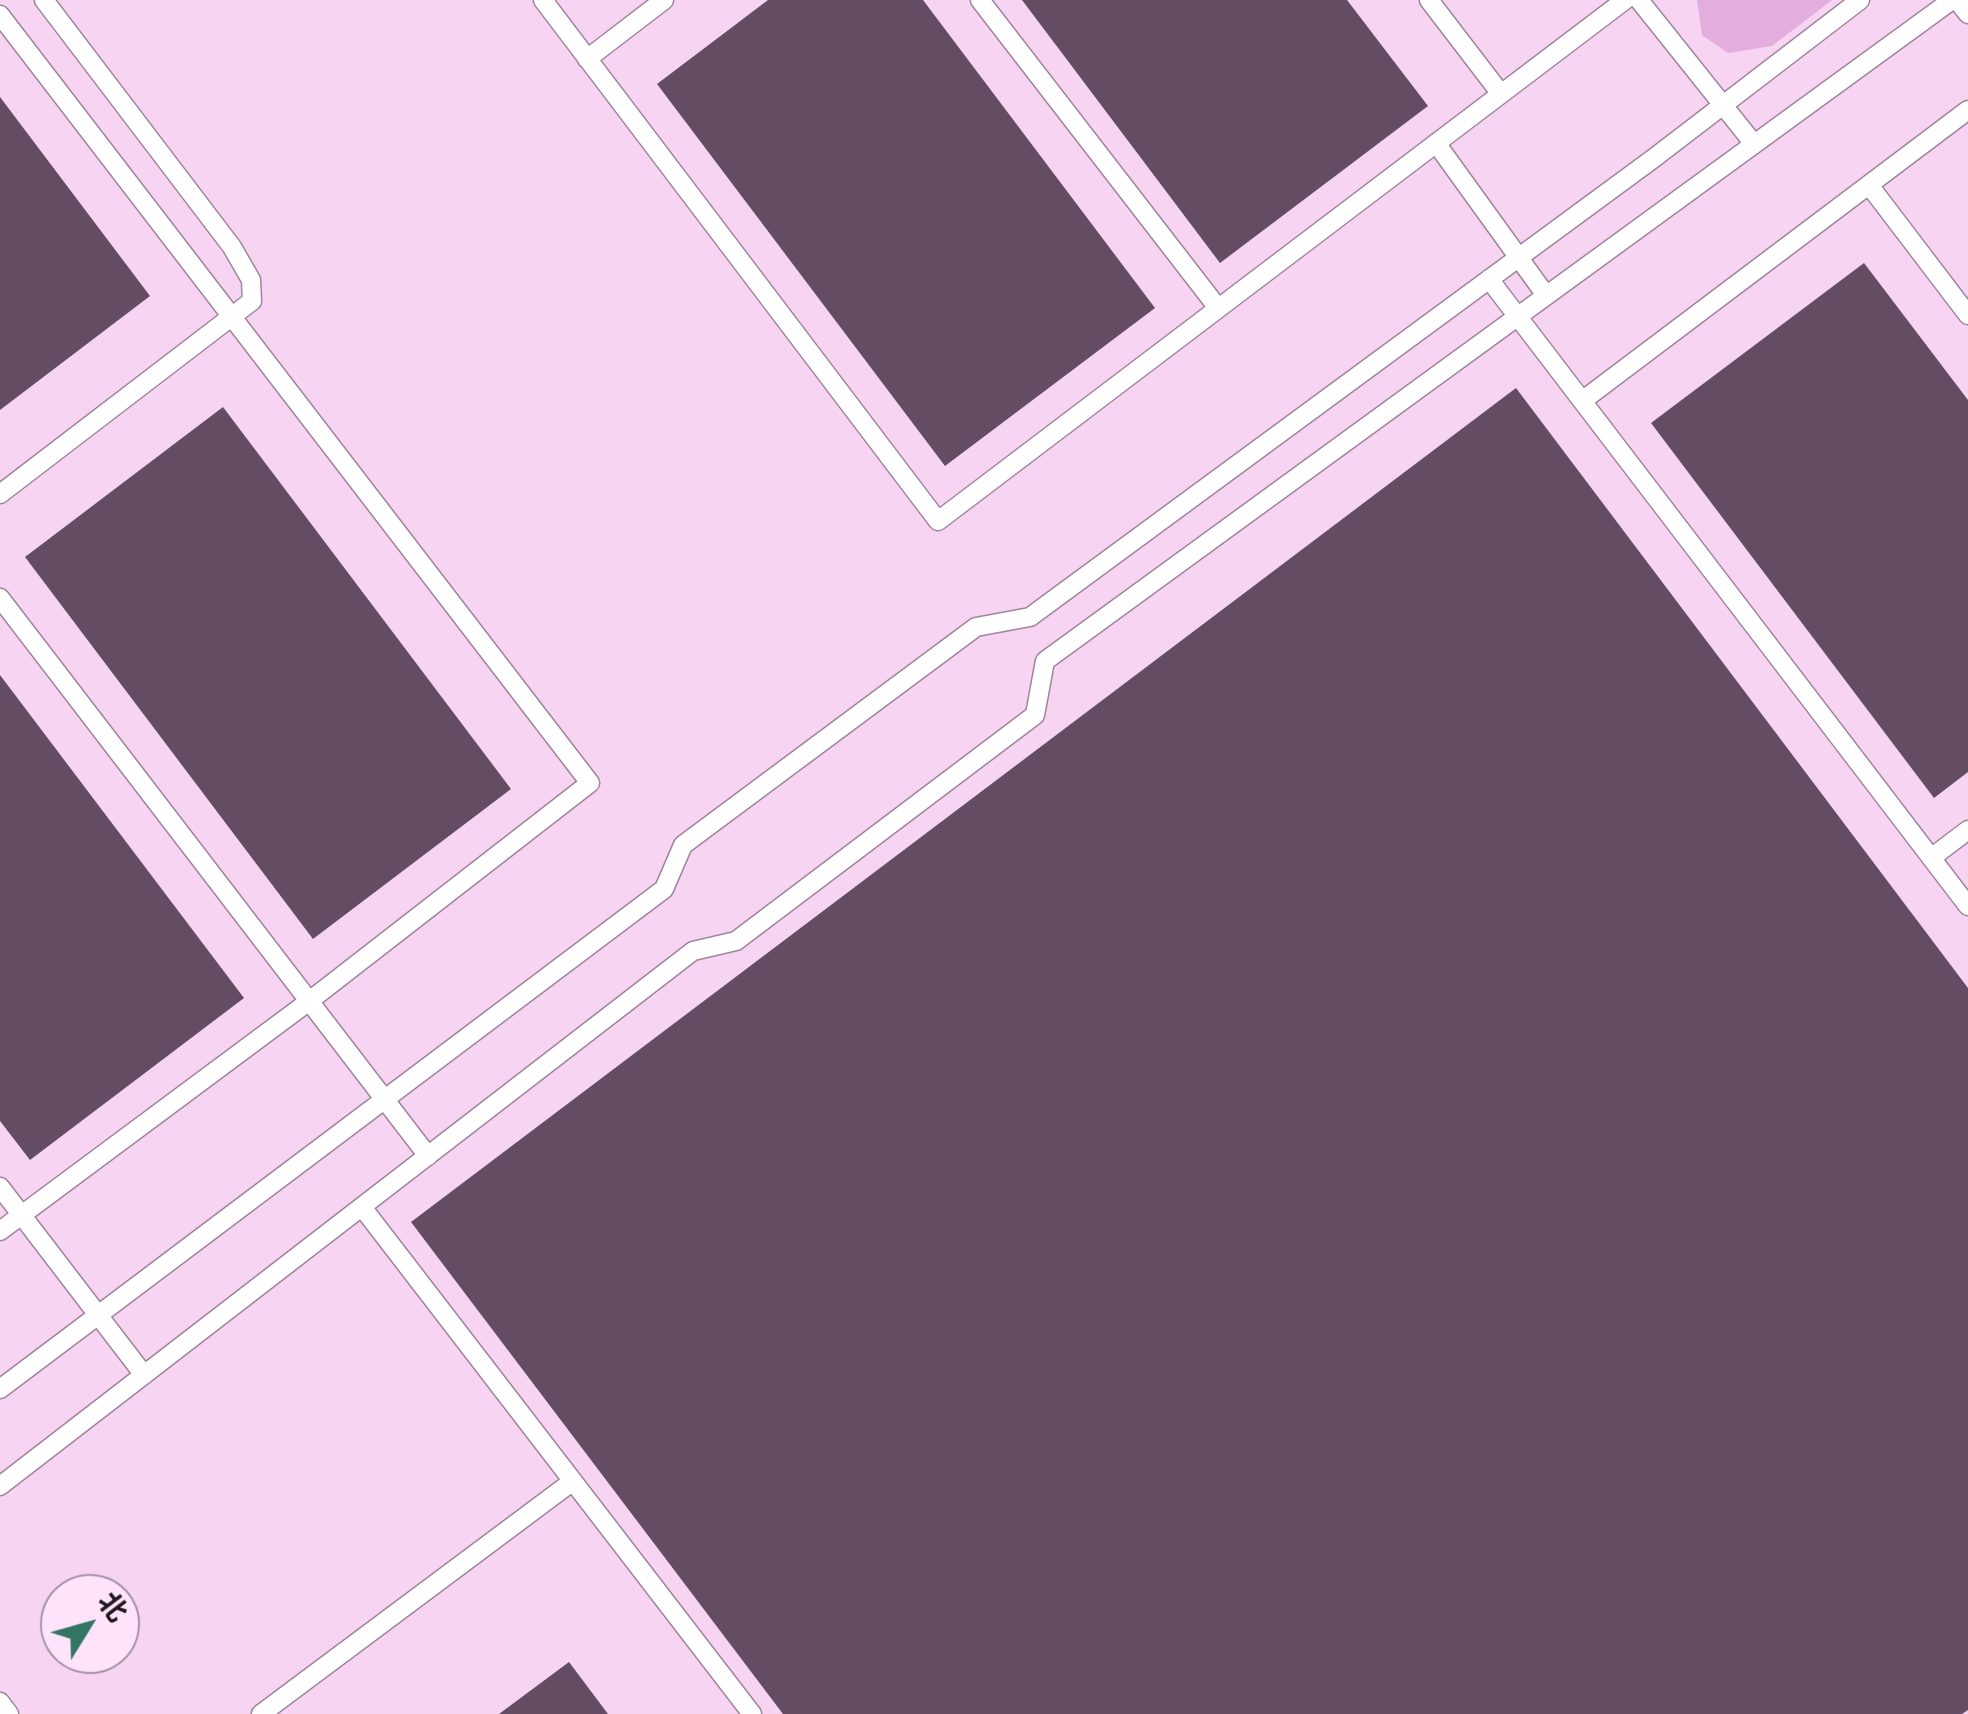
<!DOCTYPE html>
<meta charset="utf-8">
<style>
body{margin:0}
#map{position:relative;width:1968px;height:1714px;overflow:hidden;background:#ffe3fb;font-family:Roboto,"Noto Sans SC",sans-serif}
canvas{display:block}
.north{position:absolute;left:40px;top:1574px;width:100px;height:100px;box-sizing:border-box;background:#ffe3fb;border:2px solid #a591a3;border-radius:50%;rotate:53deg;font-size:28px;font-weight:700;line-height:40px;text-align:center;color:#1f161e}
.north::after{content:'';display:block;margin:auto;width:35px;height:45px;background:#347666;clip-path:polygon(50% 0,100% 100%,50% 72%,0 100%)}
</style>
<div id="map">
<canvas width="1968" height="1714"></canvas>
<div class="north">北</div>
</div>
<script>
const c = document.querySelector('canvas').getContext('2d');
c.lineJoin = 'round';
function fill(path, color) {
  c.fillStyle = color;
  c.fill(path, 'evenodd');
}
function shape(rows) {
  const path = new Path2D();
  for (const r of rows) {
    path.moveTo(r[0], r[1]);
    for (let i = 2; i < r.length; i += 2) path.lineTo(r[i], r[i + 1]);
  }
  return path;
}
function stroke(path, color, width, dash) {
  c.strokeStyle = color;
  c.lineWidth = width;
  c.lineCap = dash ? 'butt' : 'round';
  c.setLineDash(dash || []);
  c.stroke(path);
}
const built = shape([
 [0,0,1968,0,1968,1714,0,1714],
 [60,1594,120,1594,120,1654,60,1654]
]);
const green = shape([
 [1697,0,1832,0,1772,46,1728,53,1702,35]
]);
const building = shape([
 [768,0,923,0,1155,308,945,466,657,84],
 [1022,0,1347,0,1428,106,1220,263],
 [0,97,150,296,0,410],
 [1864,263,1968,400,1968,772,1934,798,1651,423],
 [1516,388,1968,988,1968,1710,1962,1714,783,1714,411,1222],
 [223,407,511,789,313,939,25,557],
 [0,675,244,998,30,1160,0,1121],
 [569,1662,608,1714,499,1714]
]);
const lane = shape([
 [543,0,938,521,1625,0],
 [980,0,1218,308],
 [1429,0,1501,94],
 [1639,0,1754,144],
 [1957,0,1968,14],
 [0,15,590,783,308,1002,0,1231],
 [587,59,664,0],
 [1436,143,1545,294],
 [1869,185,1968,315],
 [1489,279,1968,906],
 [1582,401,1968,110],
 [0,494,252,301,251,280,232,247,44,0],
 [0,598,428,1156],
 [1931,858,1968,830],
 [0,1187,144,1375],
 [362,1207,752,1714],
 [0,1389,664,889,683,845,976,627,1030,617,1654,158,1860,0],
 [0,1486,693,951,736,941,1035,715,1045,661,1952,0],
 [0,1702,9,1714],
 [261,1714,573,1481]
]);
fill(built, '#f6d4f2');
fill(green, '#e3adde');
fill(building, '#644d62');
stroke(lane, '#9f859c', 21);
stroke(lane, '#fff', 18);
</script>
